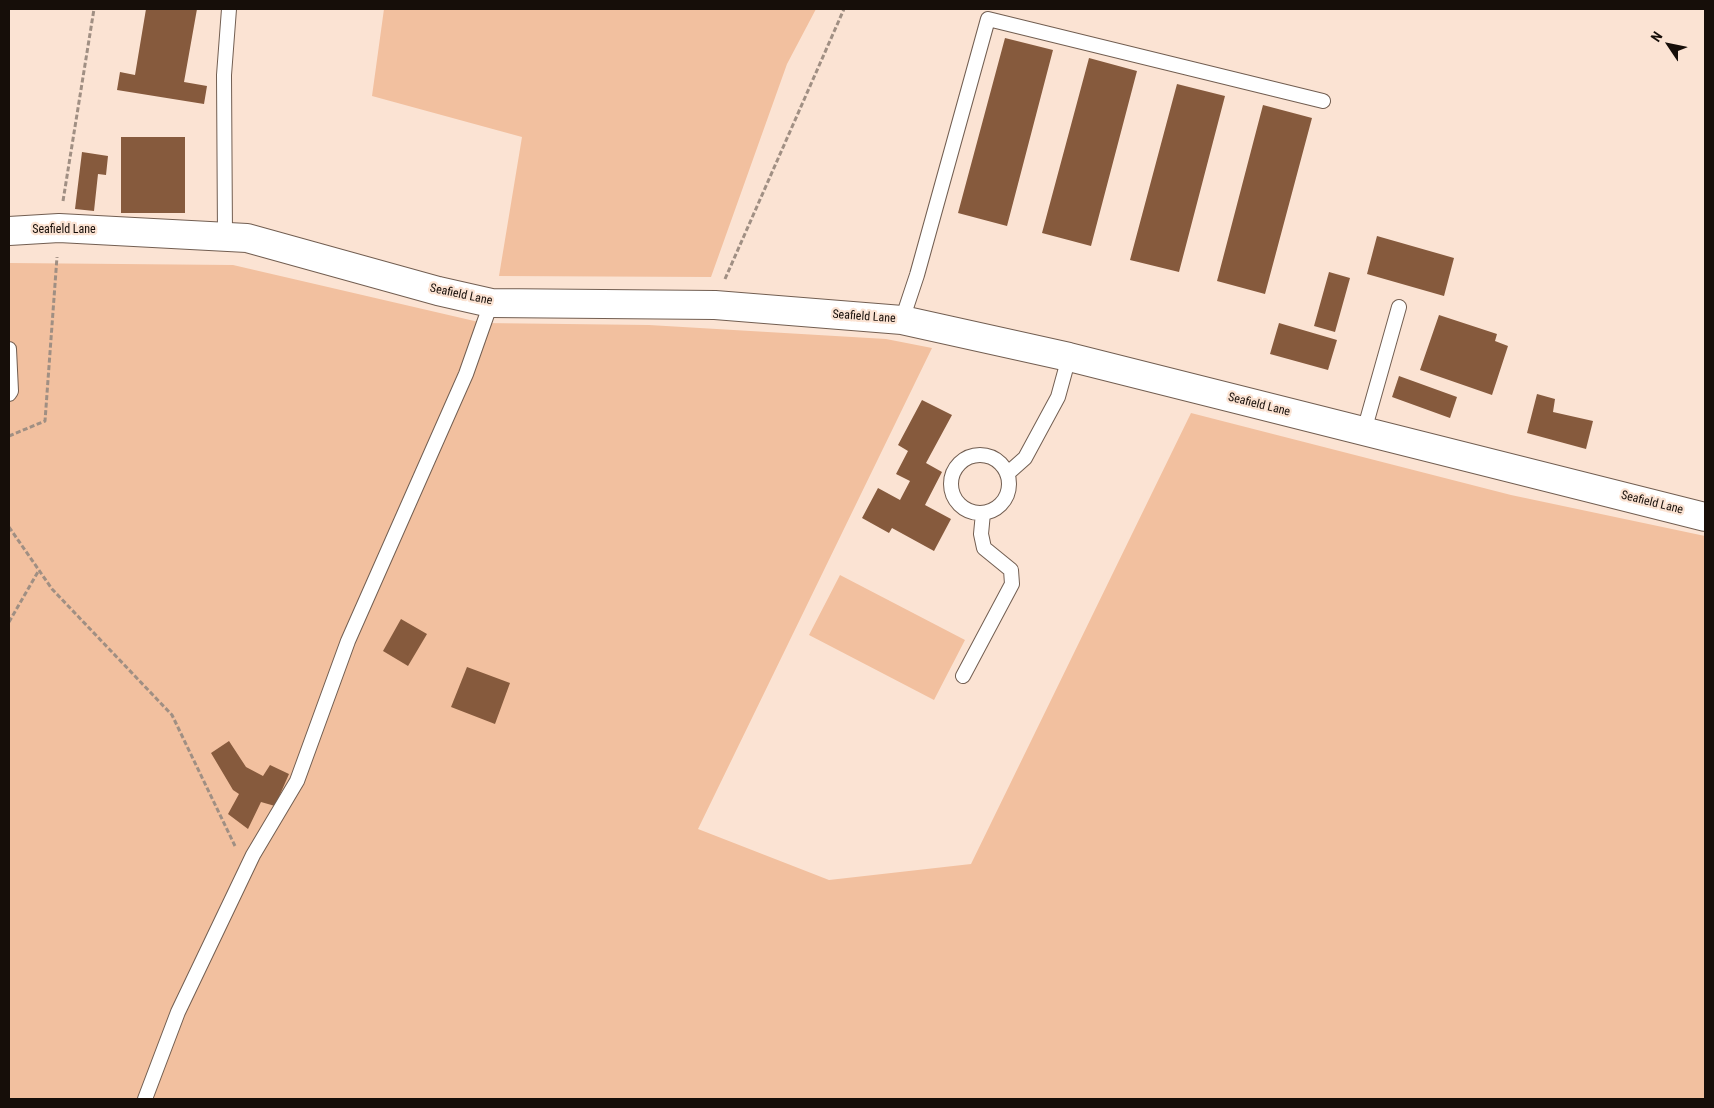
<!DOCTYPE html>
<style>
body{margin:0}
#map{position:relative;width:1714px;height:1108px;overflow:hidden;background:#fbe3d3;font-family:"Roboto Condensed",sans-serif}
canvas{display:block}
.frame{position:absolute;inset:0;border:10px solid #160e09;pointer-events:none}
.north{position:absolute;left:1644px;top:20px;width:50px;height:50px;-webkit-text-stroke:4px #fbe3d3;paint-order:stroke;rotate:304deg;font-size:14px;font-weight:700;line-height:20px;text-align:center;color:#160e09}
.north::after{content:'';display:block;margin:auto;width:18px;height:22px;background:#160e09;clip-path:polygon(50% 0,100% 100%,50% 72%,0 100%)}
</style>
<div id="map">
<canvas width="1714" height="1108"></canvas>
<div class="frame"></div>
<div class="north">N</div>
</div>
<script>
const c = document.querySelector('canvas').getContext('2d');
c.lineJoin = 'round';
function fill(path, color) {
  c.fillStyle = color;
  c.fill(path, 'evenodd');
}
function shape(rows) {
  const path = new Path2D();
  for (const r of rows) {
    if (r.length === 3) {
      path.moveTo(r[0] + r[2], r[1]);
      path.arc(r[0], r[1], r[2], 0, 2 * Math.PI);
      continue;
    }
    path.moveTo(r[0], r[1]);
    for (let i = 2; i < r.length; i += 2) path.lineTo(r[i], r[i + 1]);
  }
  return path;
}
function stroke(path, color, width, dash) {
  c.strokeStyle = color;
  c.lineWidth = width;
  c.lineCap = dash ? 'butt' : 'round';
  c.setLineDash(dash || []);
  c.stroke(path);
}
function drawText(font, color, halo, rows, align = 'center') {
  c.font = font + ' "Roboto Condensed",sans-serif';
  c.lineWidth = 4.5;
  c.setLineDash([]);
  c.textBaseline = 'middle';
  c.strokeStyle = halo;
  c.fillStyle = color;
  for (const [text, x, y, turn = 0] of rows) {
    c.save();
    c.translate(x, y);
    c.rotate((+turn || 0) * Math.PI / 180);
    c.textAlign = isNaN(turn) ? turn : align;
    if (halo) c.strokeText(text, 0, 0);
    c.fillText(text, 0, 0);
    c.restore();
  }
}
const green = shape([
 [384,9,816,9,787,64,711,277,499,276,522,137,372,96],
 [9,263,233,265,483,323,649,325,886,339,932,348,698,829,829,880,971,864,1191,413,1511,495,1705,536,1705,1099,9,1099],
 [840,575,965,640,934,700,809,635]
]);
const building = shape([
 [146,9,197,9,184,82,207,86,204,104,117,90,120,72,135,75],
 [1005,38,1053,50,1007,226,958,213],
 [1089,58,1137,71,1091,246,1042,233],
 [1177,84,1225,96,1179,272,1130,260],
 [1263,105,1312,118,1265,294,1217,281],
 [121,137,185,137,185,213,121,213],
 [82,152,108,156,106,175,98,174,94,211,75,209],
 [1377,236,1454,258,1444,296,1367,274],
 [1329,272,1350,278,1335,332,1314,326],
 [1439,315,1497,334,1495,341,1508,346,1492,395,1420,370],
 [1279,323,1337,340,1328,370,1270,354],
 [1399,376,1457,397,1450,418,1392,397],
 [1537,394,1555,399,1553,412,1593,421,1586,449,1527,433],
 [922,400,952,415,926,463,942,472,925,505,951,519,934,551,892,528,889,533,862,518,878,488,900,500,910,481,896,474,908,451,898,445],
 [401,619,427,634,408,666,383,651],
 [467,667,510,683,495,724,451,707],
 [229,741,246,767,263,776,270,765,289,774,275,806,261,802,248,829,228,814,239,794,233,790,211,753]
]);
const path = shape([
 [63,201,94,9],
 [725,279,844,9],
 [9,436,45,421,57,257],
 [9,527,52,589,172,715,235,846],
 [9,622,39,570]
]);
const service = shape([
 [225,236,224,75,229,9],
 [902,320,917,275,988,19,1323,101],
 [9,349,11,391,9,394],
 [1364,431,1399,307],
 [980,484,29],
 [1007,474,1025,458,1058,397,1069,357],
 [963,676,1012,584,1011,570,984,548,981,534,983,513],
 [145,1099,178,1012,253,855,297,781,348,641,466,374,491,303]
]);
const minor = shape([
 [9,231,59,228,247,238,438,291,491,303,715,305,902,320,1069,357,1705,517]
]);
const streetNames = [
 ["Seafield Lane",64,230],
 ["Seafield Lane",461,295,12],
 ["Seafield Lane",864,317,4],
 ["Seafield Lane",1259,405,14],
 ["Seafield Lane",1652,503,14]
];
fill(green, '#f2c09f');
fill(building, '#865a3d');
stroke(service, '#725e51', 16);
stroke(minor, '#725e51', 30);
stroke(path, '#a08f83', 3, [5, 2.5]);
stroke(service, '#fff', 14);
stroke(minor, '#fff', 28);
drawText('12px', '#160e09', '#fbe3d3', streetNames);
</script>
